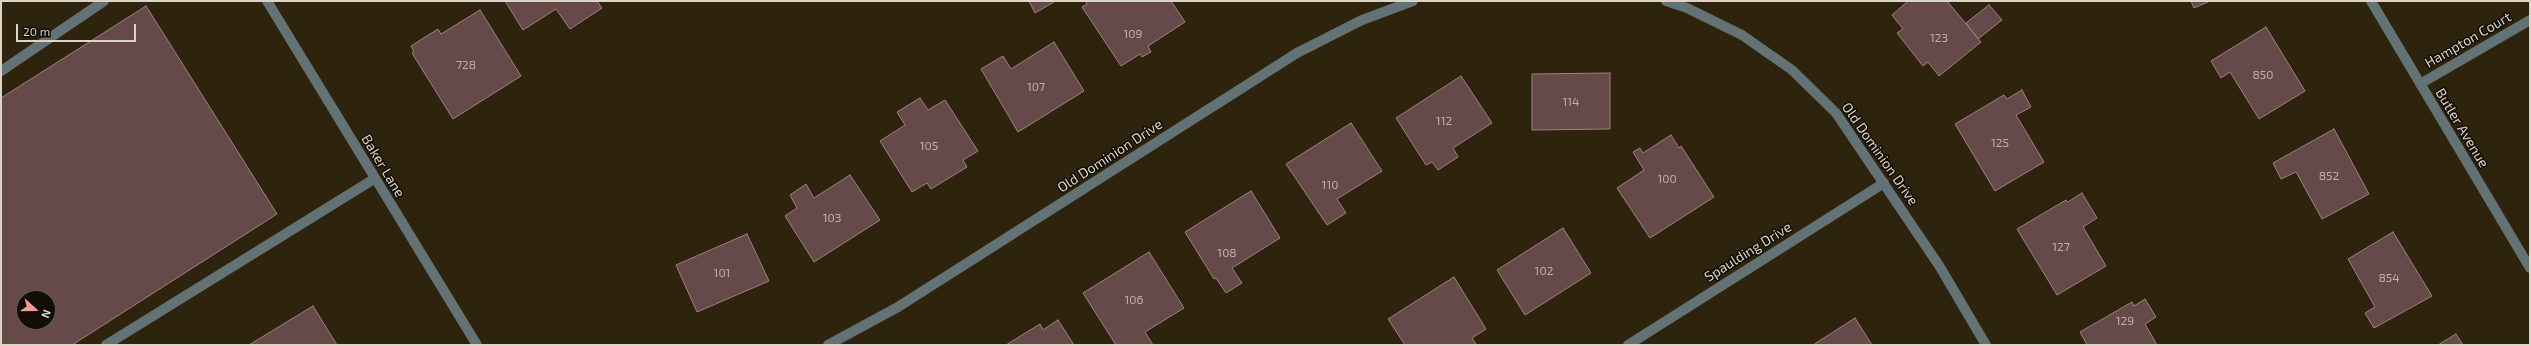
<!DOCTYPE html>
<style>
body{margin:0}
#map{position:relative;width:2531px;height:346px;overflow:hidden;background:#2e230c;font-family:"Exo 2",sans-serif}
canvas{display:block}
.frame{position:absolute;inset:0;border:2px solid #dbd4c7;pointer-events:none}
.north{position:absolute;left:16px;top:290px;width:40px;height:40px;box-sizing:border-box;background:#120d05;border:1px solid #625d53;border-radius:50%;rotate:111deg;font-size:11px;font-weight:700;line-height:16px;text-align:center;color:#dbd4c7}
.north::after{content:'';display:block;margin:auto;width:14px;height:18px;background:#f59c94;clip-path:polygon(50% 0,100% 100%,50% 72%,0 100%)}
.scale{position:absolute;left:16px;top:24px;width:120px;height:18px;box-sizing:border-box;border:2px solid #dbd4c7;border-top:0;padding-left:5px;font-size:12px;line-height:14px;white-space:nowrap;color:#dbd4c7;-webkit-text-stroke:3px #120d05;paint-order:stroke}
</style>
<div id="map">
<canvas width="2531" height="346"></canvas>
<div class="frame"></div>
<div class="north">N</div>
<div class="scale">20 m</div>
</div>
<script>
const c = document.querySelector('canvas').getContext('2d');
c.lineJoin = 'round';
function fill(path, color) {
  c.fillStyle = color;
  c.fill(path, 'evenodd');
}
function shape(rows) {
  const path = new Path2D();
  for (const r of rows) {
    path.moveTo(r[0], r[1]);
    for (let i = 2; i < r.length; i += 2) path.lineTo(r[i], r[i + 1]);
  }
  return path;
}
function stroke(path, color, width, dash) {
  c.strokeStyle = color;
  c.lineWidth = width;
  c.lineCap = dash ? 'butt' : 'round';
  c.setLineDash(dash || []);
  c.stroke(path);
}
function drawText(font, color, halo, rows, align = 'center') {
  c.font = font + ' "Exo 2",sans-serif';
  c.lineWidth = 3;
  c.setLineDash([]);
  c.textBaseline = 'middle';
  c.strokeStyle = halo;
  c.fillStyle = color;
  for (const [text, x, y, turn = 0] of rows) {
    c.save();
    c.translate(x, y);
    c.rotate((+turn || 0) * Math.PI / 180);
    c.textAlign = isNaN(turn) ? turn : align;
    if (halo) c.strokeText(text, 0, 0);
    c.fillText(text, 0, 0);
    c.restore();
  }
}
const building = shape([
 [505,1,597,1,602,8,570,29,556,9,523,30,505,1],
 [1029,1,1053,1,1054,2,1035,13,1029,1],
 [1085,1,1171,1,1185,22,1148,46,1151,52,1142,57,1140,54,1121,66,1082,7,1087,4,1085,1],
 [1908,1,1947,1,1981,42,1939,76,1928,62,1923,66,1897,33,1903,29,1892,15,1908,1],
 [2191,1,2210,1,2194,8,2191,1],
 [1989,5,2002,20,1978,39,1966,23,1989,5],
 [146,6,277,214,72,345,1,345,1,98,146,6],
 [24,298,48,298,48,322,24,322,24,298],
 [480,10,521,76,453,119,412,53,414,52,411,46,438,29,441,34,480,10],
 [2266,27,2305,91,2259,119,2230,72,2221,78,2211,61,2266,27],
 [1054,42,1084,91,1018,132,981,69,1003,56,1011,69,1054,42],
 [1610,73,1610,129,1532,130,1532,74,1610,73],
 [1461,76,1492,123,1453,148,1458,157,1438,170,1432,162,1426,165,1396,118,1461,76],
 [2022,90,2031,107,2016,115,2044,162,1995,191,1955,124,2004,95,2007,99,2022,90],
 [920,98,928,110,945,100,978,151,963,160,967,167,931,189,927,183,912,192,880,141,905,125,897,112,920,98],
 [1351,123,1382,171,1337,199,1346,213,1327,225,1286,164,1351,123],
 [2334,129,2369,194,2322,219,2296,172,2281,179,2273,163,2334,129],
 [1671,135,1679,148,1681,146,1714,197,1650,238,1617,188,1644,170,1633,152,1640,148,1643,153,1671,135],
 [850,175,880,220,814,262,785,216,797,208,790,195,806,184,814,198,850,175],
 [1251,191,1280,238,1232,268,1242,283,1226,293,1216,278,1214,279,1185,232,1251,191],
 [2082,193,2097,218,2083,227,2106,266,2057,295,2017,229,2066,200,2068,202,2082,193],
 [1563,228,1591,273,1525,315,1497,270,1563,228],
 [2393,232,2432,296,2374,328,2365,313,2375,307,2348,259,2393,232],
 [747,234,769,281,697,312,676,265,747,234],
 [1149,252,1184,308,1145,332,1153,345,1116,345,1083,293,1149,252],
 [1454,277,1486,329,1472,338,1476,344,1474,345,1405,345,1388,319,1454,277],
 [2145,299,2156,317,2145,324,2157,345,2087,345,2080,332,2132,302,2134,306,2145,299],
 [313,306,337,345,249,345,313,306],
 [1855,318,1872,345,1813,345,1855,318],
 [1058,320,1074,345,1006,345,1040,324,1043,330,1058,320],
 [2456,334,2463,345,2438,345,2456,334]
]);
const minor = shape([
 [267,1,477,345],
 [1666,1,1687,8,1742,35,1792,70,1836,113,1940,267,1986,345],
 [2371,1,2530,268],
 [1,71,104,1],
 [2420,84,2530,20],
 [106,345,374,179],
 [828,345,898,307,1297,53,1362,20,1413,1],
 [1628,345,1884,183]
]);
const numberNames = [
 ["109",1133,34],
 ["123",1939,38],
 ["728",466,65],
 ["850",2263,75],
 ["107",1036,87],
 ["114",1571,102],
 ["112",1444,121],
 ["125",2000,143],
 ["105",929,146],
 ["852",2329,176],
 ["100",1667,179],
 ["110",1330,185],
 ["103",832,218],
 ["127",2061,247],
 ["108",1227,253],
 ["102",1544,271],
 ["101",722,273],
 ["854",2389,278],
 ["106",1134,300],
 ["129",2125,321]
];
const streetNames = [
 ["Hampton Court",2468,40,-30],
 ["Butler Avenue",2462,128,59],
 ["Old Dominion Drive",1880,154,55],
 ["Old Dominion Drive",1110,156,-33],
 ["Baker Lane",383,166,59],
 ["Spaulding Drive",1748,252,-32]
];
fill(building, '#664949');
stroke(building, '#a18180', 1);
stroke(minor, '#637275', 10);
drawText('12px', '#beb1a8', null, numberNames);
drawText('14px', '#dbd4c7', '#120d05', streetNames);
</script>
